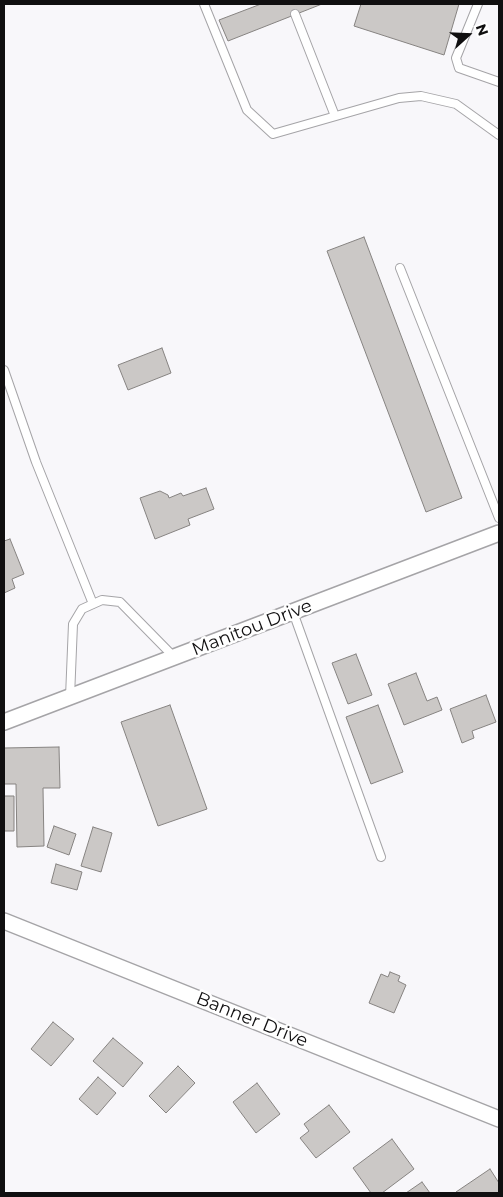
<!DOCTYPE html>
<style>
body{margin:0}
#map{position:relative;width:503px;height:1197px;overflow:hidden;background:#f8f7fa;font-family:Montserrat,sans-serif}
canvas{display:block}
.frame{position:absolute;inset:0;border:5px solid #100f10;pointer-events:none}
.north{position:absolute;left:443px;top:10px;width:50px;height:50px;-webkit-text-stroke:4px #fff;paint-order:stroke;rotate:70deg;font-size:14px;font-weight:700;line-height:20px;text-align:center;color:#100f10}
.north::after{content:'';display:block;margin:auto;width:18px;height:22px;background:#100f10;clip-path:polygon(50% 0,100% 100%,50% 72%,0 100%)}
</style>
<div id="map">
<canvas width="503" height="1197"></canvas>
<div class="frame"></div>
<div class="north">N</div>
</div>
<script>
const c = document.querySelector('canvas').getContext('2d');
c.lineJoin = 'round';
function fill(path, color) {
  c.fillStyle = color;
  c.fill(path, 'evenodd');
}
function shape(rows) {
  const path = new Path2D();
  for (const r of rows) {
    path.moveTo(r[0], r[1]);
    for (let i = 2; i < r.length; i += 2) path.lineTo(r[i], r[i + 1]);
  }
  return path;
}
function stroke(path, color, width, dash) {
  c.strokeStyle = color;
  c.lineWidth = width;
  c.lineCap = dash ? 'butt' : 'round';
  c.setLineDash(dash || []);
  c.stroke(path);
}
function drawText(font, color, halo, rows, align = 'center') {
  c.font = font + ' Montserrat,sans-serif';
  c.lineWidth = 5;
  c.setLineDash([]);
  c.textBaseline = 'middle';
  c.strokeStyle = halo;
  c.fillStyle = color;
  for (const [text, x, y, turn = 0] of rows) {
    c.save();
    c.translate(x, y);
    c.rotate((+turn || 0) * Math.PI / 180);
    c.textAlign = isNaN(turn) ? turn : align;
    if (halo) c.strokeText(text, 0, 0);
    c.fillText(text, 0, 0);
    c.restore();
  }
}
const building = shape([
 [261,4,322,4,228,41,219,20,261,4],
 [361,4,459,4,444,55,354,26,361,4],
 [364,237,462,498,426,512,327,251,364,237],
 [162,348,171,373,128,390,118,365,162,348],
 [206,488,214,509,188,519,190,525,155,539,140,498,160,491,168,495,169,498,181,493,183,496,206,488],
 [10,539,24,574,12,579,15,588,4,593,4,541,10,539],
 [356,654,372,695,348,704,332,663,356,654],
 [416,673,427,701,437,697,442,710,404,725,388,684,416,673],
 [486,695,496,722,472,731,474,738,462,743,450,709,486,695],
 [170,705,207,809,158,826,121,722,170,705],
 [378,705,403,772,371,784,346,717,378,705],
 [59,747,60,788,43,788,44,846,17,847,16,784,4,784,4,748,59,747],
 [4,796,14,796,14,831,4,831,4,796],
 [54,826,76,834,69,855,47,847,54,826],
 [93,827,112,833,101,872,81,866,93,827],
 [56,864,82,872,77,890,51,883,56,864],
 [390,972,400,976,398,981,406,985,394,1013,369,1003,381,974,388,977,390,972],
 [53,1022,74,1039,51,1066,31,1049,53,1022],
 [113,1038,143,1063,123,1087,93,1061,113,1038],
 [178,1066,195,1083,166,1113,149,1096,178,1066],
 [98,1077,116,1093,97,1115,79,1099,98,1077],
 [257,1083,280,1114,256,1133,233,1102,257,1083],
 [329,1105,350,1132,316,1158,300,1138,309,1131,304,1124,329,1105],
 [392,1139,414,1169,382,1193,371,1193,353,1168,392,1139],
 [490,1169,499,1183,499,1193,457,1193,456,1192,490,1169],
 [422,1182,430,1193,406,1193,422,1182]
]);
const service = shape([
 [204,4,247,110,273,134,399,98,421,96,456,104,499,135],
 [478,4,456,58,459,68,499,82],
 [295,14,335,116],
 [400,268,499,518],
 [4,370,36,462,93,604],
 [293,612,381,857],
 [70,697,73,624,82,609,102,600,120,602,174,657]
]);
const minor = shape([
 [4,722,499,533],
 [4,921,499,1119]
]);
const streetNames = [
 ["Manitou Drive",252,628,-21],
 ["Banner Drive",252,1020,22]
];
fill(building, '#cbc8c6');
stroke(building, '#868381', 1);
stroke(service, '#a5a4a7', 10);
stroke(minor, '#a5a4a7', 18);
stroke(service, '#fff', 8);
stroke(minor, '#fff', 15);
drawText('18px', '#100f10', '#fff', streetNames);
</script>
